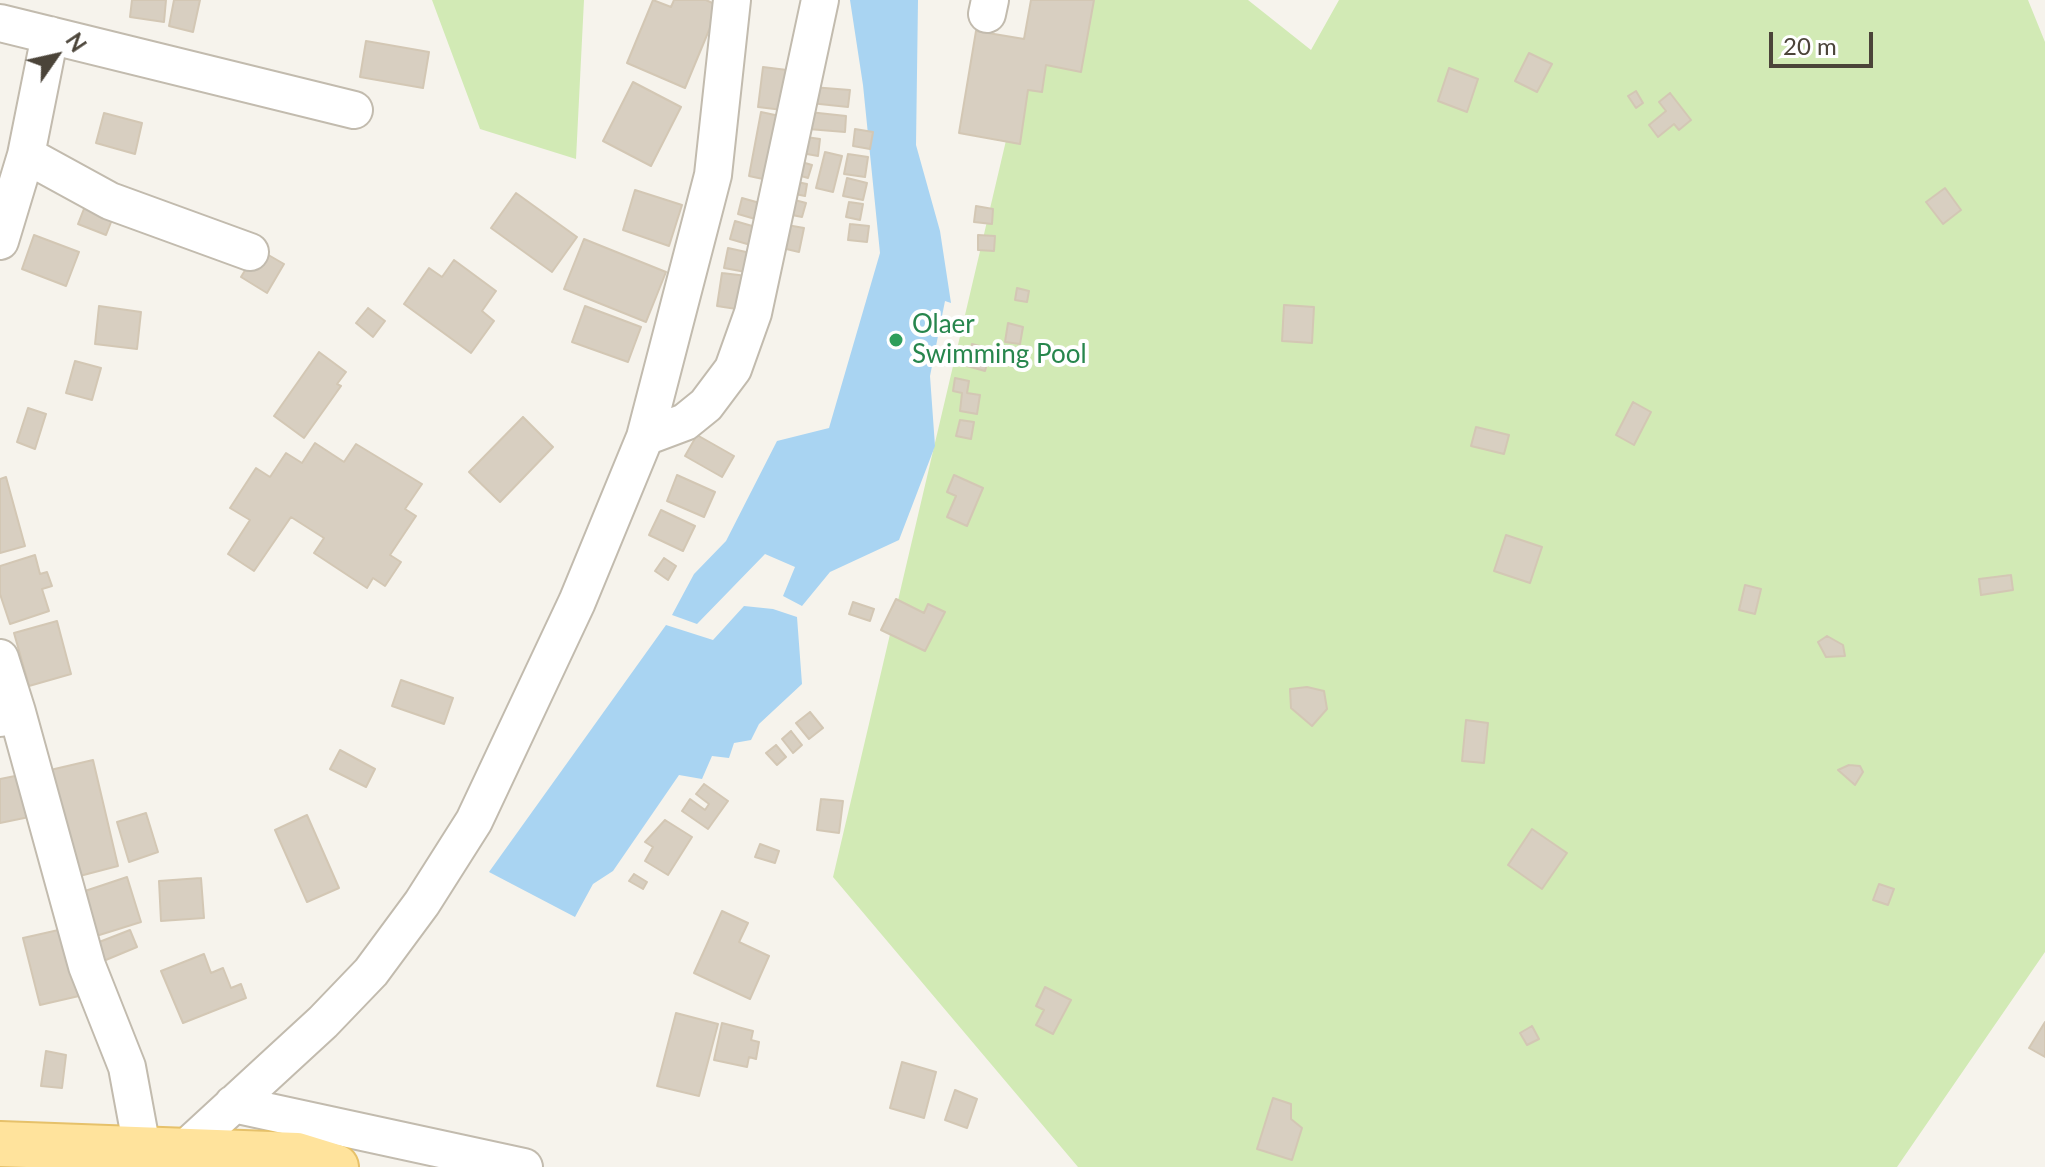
<!DOCTYPE html>
<style>
body{margin:0}
#map{position:relative;width:2045px;height:1167px;overflow:hidden;background:#f6f3ec;font-family:Lato,sans-serif}
canvas{display:block}
.north{position:absolute;left:16px;top:16px;width:80px;height:80px;-webkit-text-stroke:6px #fff;paint-order:stroke;rotate:56deg;font-size:22px;font-weight:700;line-height:32px;text-align:center;color:#4b4439}
.north::after{content:'';display:block;margin:auto;width:28px;height:36px;background:#4b4439;clip-path:polygon(50% 0,100% 100%,50% 72%,0 100%)}
.scale{position:absolute;left:1769px;top:32px;width:104px;height:36px;box-sizing:border-box;border:4px solid #4b4439;border-top:0;padding-left:10px;font-size:24px;line-height:28px;white-space:nowrap;color:#4b4439;-webkit-text-stroke:6px #fff;paint-order:stroke}
</style>
<div id="map">
<canvas width="2045" height="1167"></canvas>
<div class="north">N</div>
<div class="scale">20 m</div>
</div>
<script>
const c = document.querySelector('canvas').getContext('2d');
c.lineJoin = 'round';
function fill(path, color) {
  c.fillStyle = color;
  c.fill(path, 'evenodd');
}
function shape(rows) {
  const path = new Path2D();
  for (const r of rows) {
    path.moveTo(r[0], r[1]);
    for (let i = 2; i < r.length; i += 2) path.lineTo(r[i], r[i + 1]);
  }
  return path;
}
function stroke(path, color, width, dash) {
  c.strokeStyle = color;
  c.lineWidth = width;
  c.lineCap = dash ? 'butt' : 'round';
  c.setLineDash(dash || []);
  c.stroke(path);
}
function drawText(font, color, halo, rows, align = 'center') {
  c.font = font + ' Lato,sans-serif';
  c.lineWidth = 8;
  c.setLineDash([]);
  c.textBaseline = 'middle';
  c.strokeStyle = halo;
  c.fillStyle = color;
  for (const [text, x, y, turn = 0] of rows) {
    c.save();
    c.translate(x, y);
    c.rotate((+turn || 0) * Math.PI / 180);
    c.textAlign = isNaN(turn) ? turn : align;
    if (halo) c.strokeText(text, 0, 0);
    c.fillText(text, 0, 0);
    c.restore();
  }
}
const green = shape([
 [432,0,584,0,576,159,480,129],
 [1039,0,1248,0,1311,50,1339,0,2028,0,2045,42,2045,952,1897,1167,1078,1167,833,877]
]);
const water = shape([
 [850,0,918,0,916,145,940,231,951,303,945,301,930,376,935,446,899,540,830,572,802,606,783,596,795,567,765,554,697,624,672,615,694,574,726,541,777,441,829,428,880,253,863,85],
 [744,606,773,609,797,617,802,684,759,724,751,740,734,743,729,758,712,756,702,779,679,775,613,871,593,884,575,917,489,872,666,625,713,640]
]);
const building = shape([
 [132,0,166,0,164,22,130,17,132,0],
 [174,0,200,0,193,32,169,26,174,0],
 [653,0,671,7,674,0,706,0,719,6,685,88,627,63,653,0],
 [1031,0,1094,0,1081,72,1046,65,1042,92,1028,90,1020,144,959,133,976,31,1024,39,1031,0],
 [366,41,429,52,423,88,360,77,366,41],
 [1529,53,1552,64,1537,92,1515,81,1529,53],
 [763,67,795,71,791,111,758,107,763,67],
 [1449,68,1478,79,1467,112,1438,101,1449,68],
 [633,82,681,107,651,166,603,141,633,82],
 [812,87,850,90,848,107,810,103,812,87],
 [1636,91,1643,103,1636,108,1628,96,1636,91],
 [1670,93,1691,120,1679,130,1674,124,1658,137,1649,125,1666,111,1659,102,1670,93],
 [761,112,789,118,777,182,749,176,761,112],
 [809,112,846,116,845,132,808,129,809,112],
 [104,113,142,123,135,154,96,143,104,113],
 [855,129,873,132,870,149,853,146,855,129],
 [799,136,820,139,818,156,796,152,799,136],
 [825,152,842,156,833,192,816,188,825,152],
 [848,154,868,157,865,177,844,174,848,154],
 [798,161,812,165,808,178,794,174,798,161],
 [847,178,867,183,863,200,843,196,847,178],
 [792,181,807,184,805,196,790,193,792,181],
 [1945,188,1961,210,1943,224,1926,202,1945,188],
 [635,190,682,205,669,246,623,230,635,190],
 [516,193,577,237,552,272,491,228,516,193],
 [89,196,117,207,106,235,78,224,89,196],
 [742,198,767,205,762,221,738,214,742,198],
 [791,199,806,203,802,217,787,214,791,199],
 [849,202,863,204,860,220,846,217,849,202],
 [976,206,993,209,992,224,974,222,976,206],
 [735,221,759,228,754,246,730,239,735,221],
 [850,224,869,226,867,242,848,240,850,224],
 [787,225,804,228,799,252,782,248,787,225],
 [34,235,79,252,66,286,22,269,34,235],
 [978,235,995,236,994,251,978,250,978,235],
 [584,239,666,272,646,322,564,289,584,239],
 [728,248,755,254,751,273,724,268,728,248],
 [258,249,284,264,267,293,241,277,258,249],
 [454,260,496,291,482,311,494,321,471,353,404,304,429,268,442,277,454,260],
 [722,273,747,276,743,310,717,306,722,273],
 [1017,288,1029,291,1027,302,1015,300,1017,288],
 [1284,305,1314,307,1312,343,1282,341,1284,305],
 [99,306,141,312,137,349,95,344,99,306],
 [585,306,641,327,628,362,572,342,585,306],
 [368,308,385,321,373,337,356,323,368,308],
 [1008,323,1023,327,1020,344,1005,342,1008,323],
 [972,344,991,349,985,371,967,366,972,344],
 [319,352,346,372,337,384,341,386,304,438,274,416,319,352],
 [75,361,101,368,92,400,66,393,75,361],
 [955,378,969,381,967,393,980,395,977,414,960,411,962,393,953,391,955,378],
 [1633,402,1651,412,1634,445,1616,435,1633,402],
 [28,408,46,414,35,449,17,442,28,408],
 [523,417,553,447,500,502,469,472,523,417],
 [960,420,974,422,971,439,956,436,960,420],
 [1476,427,1509,435,1504,454,1471,446,1476,427],
 [697,435,734,456,722,477,685,456,697,435],
 [315,443,344,462,356,444,422,484,405,509,416,516,390,555,401,562,385,586,373,578,367,588,314,553,324,538,291,517,254,571,228,554,250,520,230,508,256,468,270,477,286,453,302,463,315,443],
 [677,475,715,492,704,517,667,501,677,475],
 [954,475,983,488,967,526,947,517,956,496,947,492,954,475],
 [6,477,25,546,0,553,0,479,6,477],
 [661,510,695,526,683,551,649,535,661,510],
 [1506,535,1542,547,1530,583,1494,571,1506,535],
 [35,555,40,574,47,572,52,586,42,589,49,611,10,624,0,594,0,566,35,555],
 [664,558,676,566,668,580,655,571,664,558],
 [2011,575,2013,590,1981,595,1979,579,2011,575],
 [1745,585,1761,589,1755,614,1739,610,1745,585],
 [896,599,924,613,928,604,945,612,925,651,881,630,896,599],
 [853,602,874,609,870,621,849,614,853,602],
 [57,621,71,674,29,686,14,633,57,621],
 [1827,636,1843,645,1845,656,1826,657,1818,642,1827,636],
 [401,680,453,698,444,724,392,706,401,680],
 [1307,687,1324,691,1327,709,1312,726,1291,708,1290,689,1307,687],
 [810,712,823,728,809,739,796,723,810,712],
 [1466,720,1488,723,1484,763,1462,761,1466,720],
 [791,731,802,745,793,753,782,739,791,731],
 [776,745,786,757,777,765,766,753,776,745],
 [340,750,375,769,366,787,330,769,340,750],
 [93,760,118,866,72,878,46,771,93,760],
 [1849,765,1860,766,1863,772,1855,785,1838,770,1849,765],
 [25,774,34,816,0,823,0,779,25,774],
 [704,784,728,801,708,829,682,811,690,799,705,810,709,804,696,794,704,784],
 [821,799,843,801,839,833,817,830,821,799],
 [146,813,158,852,129,862,117,822,146,813],
 [307,815,339,888,307,902,275,830,307,815],
 [665,820,692,837,668,875,645,861,653,847,645,842,665,820],
 [1532,829,1567,853,1542,889,1508,865,1532,829],
 [760,844,779,851,775,863,755,857,760,844],
 [634,874,647,882,643,889,629,881,634,874],
 [127,877,141,922,93,937,79,893,127,877],
 [201,878,204,918,161,921,159,881,201,878],
 [1879,884,1894,889,1888,905,1873,900,1879,884],
 [722,911,748,923,739,942,769,956,750,999,694,973,722,911],
 [63,929,79,996,40,1005,23,938,63,929],
 [130,930,137,947,101,962,94,944,130,930],
 [204,954,211,973,223,968,231,988,241,984,246,998,183,1023,161,971,204,954],
 [1045,987,1071,1000,1053,1034,1036,1025,1044,1010,1036,1006,1045,987],
 [676,1013,718,1024,699,1096,657,1086,676,1013],
 [2045,1022,2045,1057,2029,1048,2045,1022],
 [722,1023,753,1031,751,1040,759,1042,756,1059,749,1057,747,1067,714,1060,722,1023],
 [1532,1026,1539,1039,1527,1045,1520,1033,1532,1026],
 [46,1051,66,1055,62,1088,41,1086,46,1051],
 [902,1062,936,1072,924,1118,890,1108,902,1062],
 [955,1090,977,1099,967,1128,945,1120,955,1090],
 [1273,1098,1291,1104,1291,1119,1302,1128,1292,1160,1257,1149,1273,1098]
]);
const minor = shape([
 [987,14,990,0],
 [0,23,354,110],
 [26,155,110,201,250,252],
 [0,241,26,155,50,35],
 [645,437,685,422,706,405,733,369,753,313,820,0],
 [0,658,17,712,0,718],
 [17,712,87,966,127,1067,142,1148],
 [233,1104,524,1167],
 [180,1167,185,1149,323,1022,371,972,422,903,474,821,577,602,645,437,713,175,732,0]
]);
const major = shape([
 [0,1144,297,1155,336,1167]
]);
const markers = [
 [896,340,8,"#2e9e5b"]
];
const leisureNames = [
 ["Olaer",912,325],
 ["Swimming Pool",912,355]
];
fill(green, '#d2eab5');
fill(water, '#a9d4f2');
fill(building, '#d8cfc1');
stroke(building, '#d3c7b4', 2);
stroke(minor, '#c2bbae', 40);
stroke(major, '#e6c16a', 48);
stroke(minor, '#fff', 36);
stroke(major, '#ffe39c', 44);
for (const [x, y, r, color] of markers) {
  const dot = new Path2D();
  dot.arc(x, y, r, 0, 2 * Math.PI);
  c.fillStyle = color;
  c.fill(dot);
  stroke(dot, '#fff', 3);
}
drawText('26px', '#27864d', '#fff', leisureNames, 'left');
</script>
